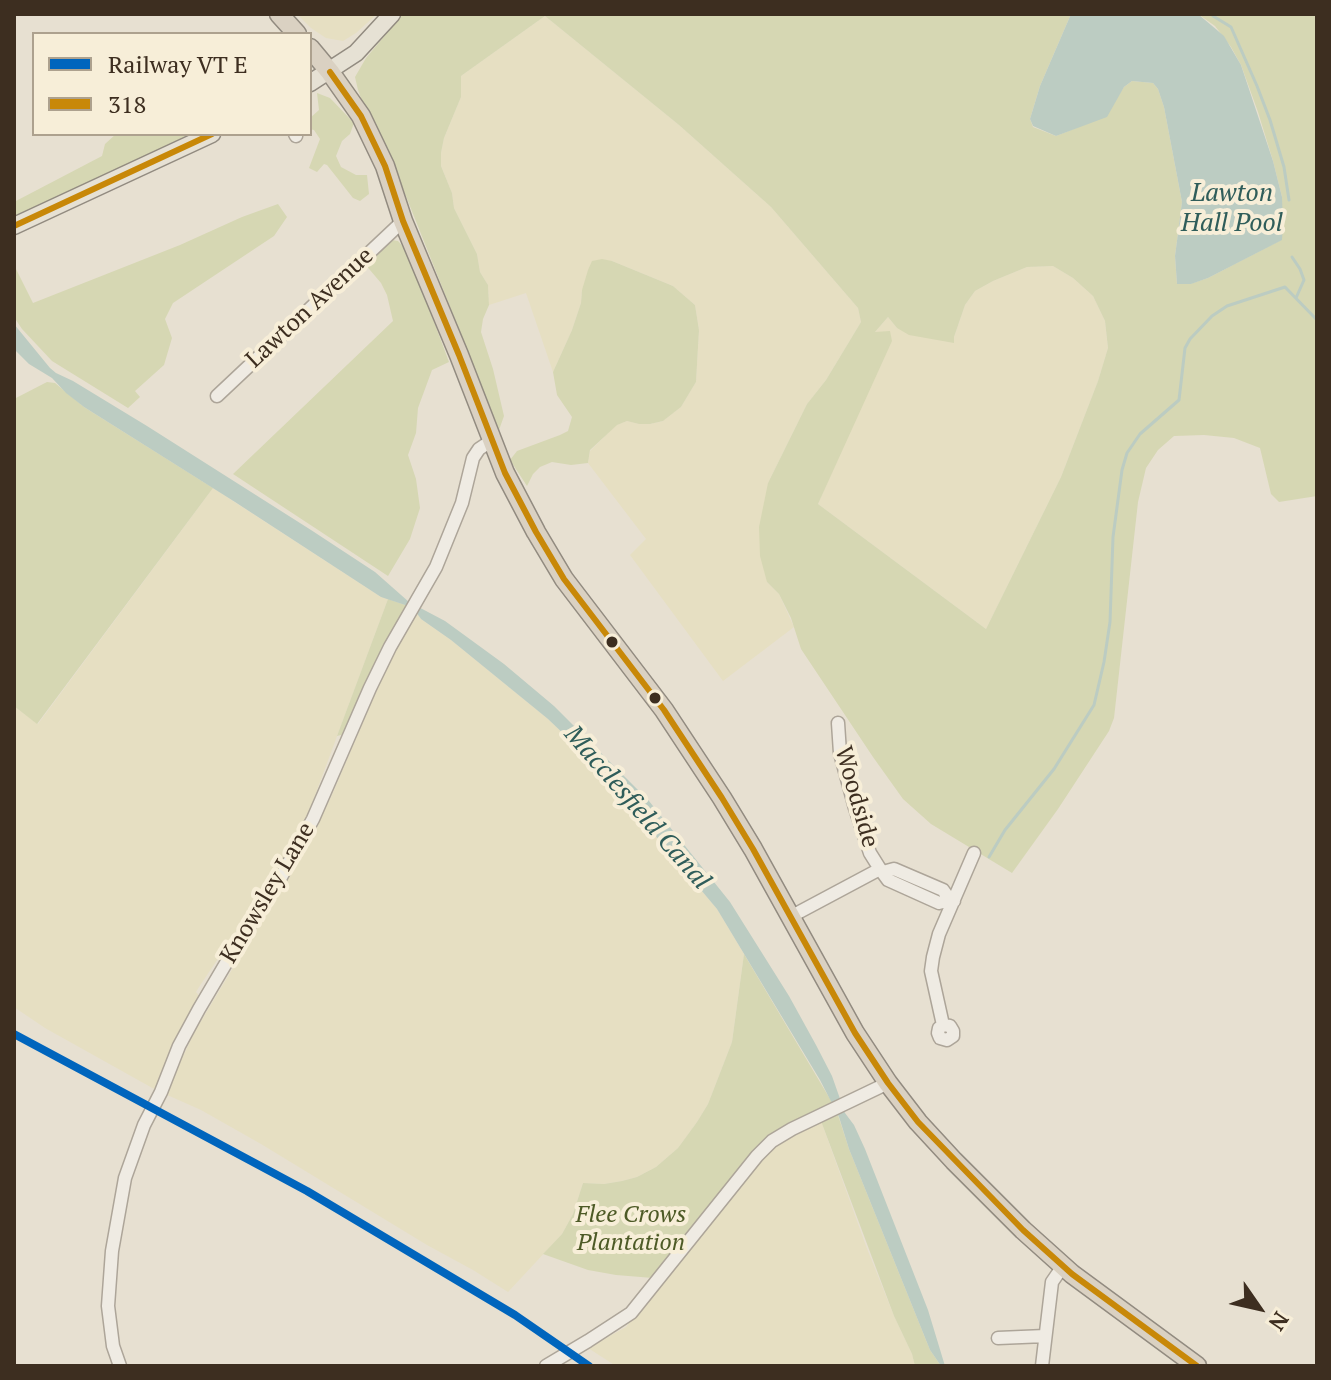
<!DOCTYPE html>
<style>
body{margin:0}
#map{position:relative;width:1331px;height:1380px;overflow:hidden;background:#e7e0d1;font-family:"PT Serif",serif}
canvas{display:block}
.frame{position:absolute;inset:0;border:16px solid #3d2e20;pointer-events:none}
.legend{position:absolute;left:32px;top:32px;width:280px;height:104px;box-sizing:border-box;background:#f7eed8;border:2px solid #ada18e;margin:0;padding:10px 14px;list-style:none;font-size:24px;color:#3d2e20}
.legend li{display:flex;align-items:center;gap:16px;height:40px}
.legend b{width:40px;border:2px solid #ada18e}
.north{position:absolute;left:1219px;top:1268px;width:80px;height:80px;-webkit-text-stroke:6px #f7eed8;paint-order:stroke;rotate:124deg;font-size:22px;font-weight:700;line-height:32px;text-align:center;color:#3d2e20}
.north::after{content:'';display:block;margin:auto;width:28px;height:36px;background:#3d2e20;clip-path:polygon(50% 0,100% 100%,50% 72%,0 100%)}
</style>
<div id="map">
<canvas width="1331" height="1380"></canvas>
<div class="frame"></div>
<ul class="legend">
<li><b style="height:10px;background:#0065bd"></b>Railway VT E</li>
<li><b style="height:10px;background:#c88808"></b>318</li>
</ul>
<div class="north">N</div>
</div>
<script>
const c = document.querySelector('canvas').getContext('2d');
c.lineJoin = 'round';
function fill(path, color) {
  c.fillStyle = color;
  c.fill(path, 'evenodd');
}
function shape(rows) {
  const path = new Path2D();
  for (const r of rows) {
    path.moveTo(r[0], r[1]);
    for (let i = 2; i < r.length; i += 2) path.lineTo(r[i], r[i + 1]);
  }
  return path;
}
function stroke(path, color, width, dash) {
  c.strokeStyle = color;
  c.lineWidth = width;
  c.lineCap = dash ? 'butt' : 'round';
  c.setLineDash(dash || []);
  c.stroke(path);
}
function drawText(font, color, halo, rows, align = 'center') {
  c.font = font + ' "PT Serif",serif';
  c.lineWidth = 8;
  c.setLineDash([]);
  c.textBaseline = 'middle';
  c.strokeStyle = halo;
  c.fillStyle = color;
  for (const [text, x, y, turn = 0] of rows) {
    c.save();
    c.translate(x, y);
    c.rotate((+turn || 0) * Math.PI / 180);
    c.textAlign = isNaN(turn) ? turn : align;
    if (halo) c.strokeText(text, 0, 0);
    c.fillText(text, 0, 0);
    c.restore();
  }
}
const farmland = shape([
 [297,14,377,14,356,33,343,41,326,38,311,28],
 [545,16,679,125,771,207,858,308,861,322,826,380,807,404,768,483,767,582,779,594,794,627,723,681,630,555,646,539,588,463,590,451,616,425,627,421,639,424,650,424,663,421,681,407,696,382,699,330,695,305,673,286,612,261,582,290,581,303,572,330,553,372,526,293,489,305,488,285,480,272,477,254,454,208,452,193,441,166,441,153,444,138,461,97,461,76],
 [1053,266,1073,278,1093,296,1105,321,1108,348,1098,381,1061,477,986,629,818,504,838,457,875,332,888,317,897,328,954,337,965,305,975,291,993,281,1027,267],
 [213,488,381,597,388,599,307,817,282,863,199,987,196,992,201,998,156,1090,45,1028,14,1007,14,706,38,724],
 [416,612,421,619,451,640,548,719,595,764,717,909,744,954,732,1042,708,1104,697,1122,678,1148,656,1167,637,1177,622,1181,604,1184,583,1183,573,1214,562,1234,508,1292,473,1270,427,1245,261,1144,201,1110,165,1094,195,1031,304,850,331,797,397,643],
 [821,1121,866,1246,894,1316,912,1354,915,1366,616,1366,588,1348,626,1327,753,1168,785,1139]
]);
const green = shape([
 [403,14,1071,14,1040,86,1030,119,1033,127,1056,136,1086,124,1118,96,1124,87,1132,81,1153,83,1158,89,1164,107,1182,202,1175,256,1177,284,1190,284,1208,278,1281,240,1282,197,1273,161,1258,112,1241,65,1231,47,1215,26,1198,14,1317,14,1317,496,1279,502,1271,494,1260,448,1234,438,1204,435,1174,436,1158,450,1146,468,1138,502,1114,718,1109,731,1058,809,1012,873,931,824,903,799,873,757,801,649,791,618,779,594,767,582,760,556,759,527,768,483,807,404,826,380,861,322,858,308,771,207,679,125,545,16,461,76,461,97,444,138,441,153,441,166,452,193,454,208,477,254,480,272,488,285,489,305,483,319,481,332,493,369,504,416,499,430,388,151,365,109,358,90,355,77,366,58],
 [1053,266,1073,278,1093,296,1105,321,1108,348,1098,381,1061,477,986,629,818,504,892,341,890,331,875,332,888,317,897,328,909,335,954,343,954,337,965,305,975,291,993,281,1027,267],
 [317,93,330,98,354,123,350,134,342,141,336,156,341,167,356,175,367,175,369,194,360,201,353,198,327,165,324,164,317,172,309,168,320,139,314,130,310,129,310,118,319,110],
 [116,134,196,134,14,220,14,202,102,156,105,144],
 [278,204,287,217,274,236,173,303,165,319,172,338,164,365,135,391,140,397,128,408,52,361,22,329,14,317,14,265,33,303,180,245,242,217],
 [392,240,398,241,408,252,449,362,432,370,418,408,416,433,408,455,416,479,420,508,410,539,388,576,233,474,393,321,387,295,381,283,364,263,383,245],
 [602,259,612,261,673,286,695,305,699,330,696,382,681,407,663,421,650,424,639,424,627,421,617,425,590,450,588,463,571,465,552,462,540,467,533,474,527,486,510,460,517,451,560,435,568,431,572,417,557,395,553,372,572,330,581,303,582,290,588,270,592,261],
 [47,382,55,383,84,407,213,488,37,724,14,706,14,399],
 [388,599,408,606,345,734,337,736],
 [744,954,833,1104,792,1125,653,1278,616,1275,588,1270,543,1254,562,1234,573,1214,583,1183,604,1184,622,1181,637,1177,656,1167,678,1148,697,1122,708,1104,732,1042],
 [837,1112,849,1149,930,1350,941,1366,915,1366,912,1354,894,1316,821,1121]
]);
const water = shape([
 [1071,14,1198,14,1224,36,1241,65,1273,161,1282,197,1283,225,1282,240,1208,278,1191,284,1177,284,1175,256,1182,202,1164,107,1158,89,1153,83,1132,81,1124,87,1107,117,1056,136,1033,126,1030,119,1040,86],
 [14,324,50,368,56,373,73,381,147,426,311,530,375,572,409,602,445,621,504,664,554,706,649,801,730,902,789,996,816,1045,832,1076,845,1113,854,1125,865,1149,928,1310,945,1366,941,1366,930,1350,849,1149,839,1117,820,1080,717,909,595,764,548,719,451,640,421,619,416,612,408,606,381,597,235,502,84,407,66,393,52,378,29,364,14,349]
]);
const stream = shape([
 [1213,16,1231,27,1257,86,1270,120,1284,167,1289,200],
 [1292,257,1300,269,1304,280,1296,298],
 [989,857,1005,830,1054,769,1094,705,1104,662,1110,622,1113,537,1122,470,1127,453,1140,434,1179,400,1185,348,1190,339,1212,316,1227,306,1285,287,1317,320]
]);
const minor = shape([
 [295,134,296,136],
 [217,396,403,221],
 [838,723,840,753,855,808,870,853,880,869,888,880,939,903,950,900,954,901],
 [883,872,894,869,943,890,950,900],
 [790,917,880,869],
 [943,1025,950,1026,953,1031,953,1036,947,1040,940,1038,938,1033,939,1028,943,1025,931,971,933,957,939,934,974,853],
 [998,1338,1045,1336],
 [120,1366,113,1346,108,1306,112,1251,125,1178,144,1125,161,1092,179,1046,199,1009,232,953,281,877,313,819,370,688,390,647,436,567,462,503,473,458,479,449,494,439],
 [546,1366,588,1341,631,1313,757,1156,772,1141,792,1129,888,1083],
 [1042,1366,1052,1282,1063,1266]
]);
const major = shape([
 [310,83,356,53,392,14],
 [14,226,212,134]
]);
const highway = shape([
 [279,14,297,34],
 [310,48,330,72,361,116,385,166,403,221,459,355,505,473,536,532,564,579,664,710,722,798,753,849,855,1033,888,1083,918,1122,954,1161,1023,1230,1072,1274,1197,1366]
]);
const bus1 = shape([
 [330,72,361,116,385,166,403,221,459,355,505,473,536,532,564,579,664,710,722,798,753,849,855,1033,888,1083,918,1122,1023,1230,1072,1274,1197,1366],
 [14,226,212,134]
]);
const rail1 = shape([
 [14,1034,307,1191,515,1315,589,1366]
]);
const markers = [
 [612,642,7,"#3d2e20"],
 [655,698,7,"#3d2e20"]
];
const streetNames = [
 ["Lawton Avenue",310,308,-43],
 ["Woodside",856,797,74],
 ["Knowsley Lane",268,893,-59]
];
const parkNames = [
 ["Flee Crows",631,1215],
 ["Plantation",631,1243]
];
const waterNames = [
 ["Lawton",1232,194],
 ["Hall Pool",1232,224],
 ["Macclesfield Canal",637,808,49]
];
fill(farmland, '#e6dfc2');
fill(green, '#d6d7b3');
fill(water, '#bcccc2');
stroke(stream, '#bcccc2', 3);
stroke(minor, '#ada599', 15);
stroke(major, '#928b80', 19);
stroke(highway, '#928b80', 21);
stroke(minor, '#efebe3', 12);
stroke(major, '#e6e1d4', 16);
stroke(highway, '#dad1c2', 18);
stroke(bus1, '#c88808', 6);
stroke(rail1, '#0065bd', 8);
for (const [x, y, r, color] of markers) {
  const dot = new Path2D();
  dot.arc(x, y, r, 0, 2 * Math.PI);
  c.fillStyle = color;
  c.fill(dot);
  stroke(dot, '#f7eed8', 3);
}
drawText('24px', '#3d2e20', '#f7eed8', streetNames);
drawText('italic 24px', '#4d5a26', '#f7eed8', parkNames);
drawText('italic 26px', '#2f5d5a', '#f7eed8', waterNames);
</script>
